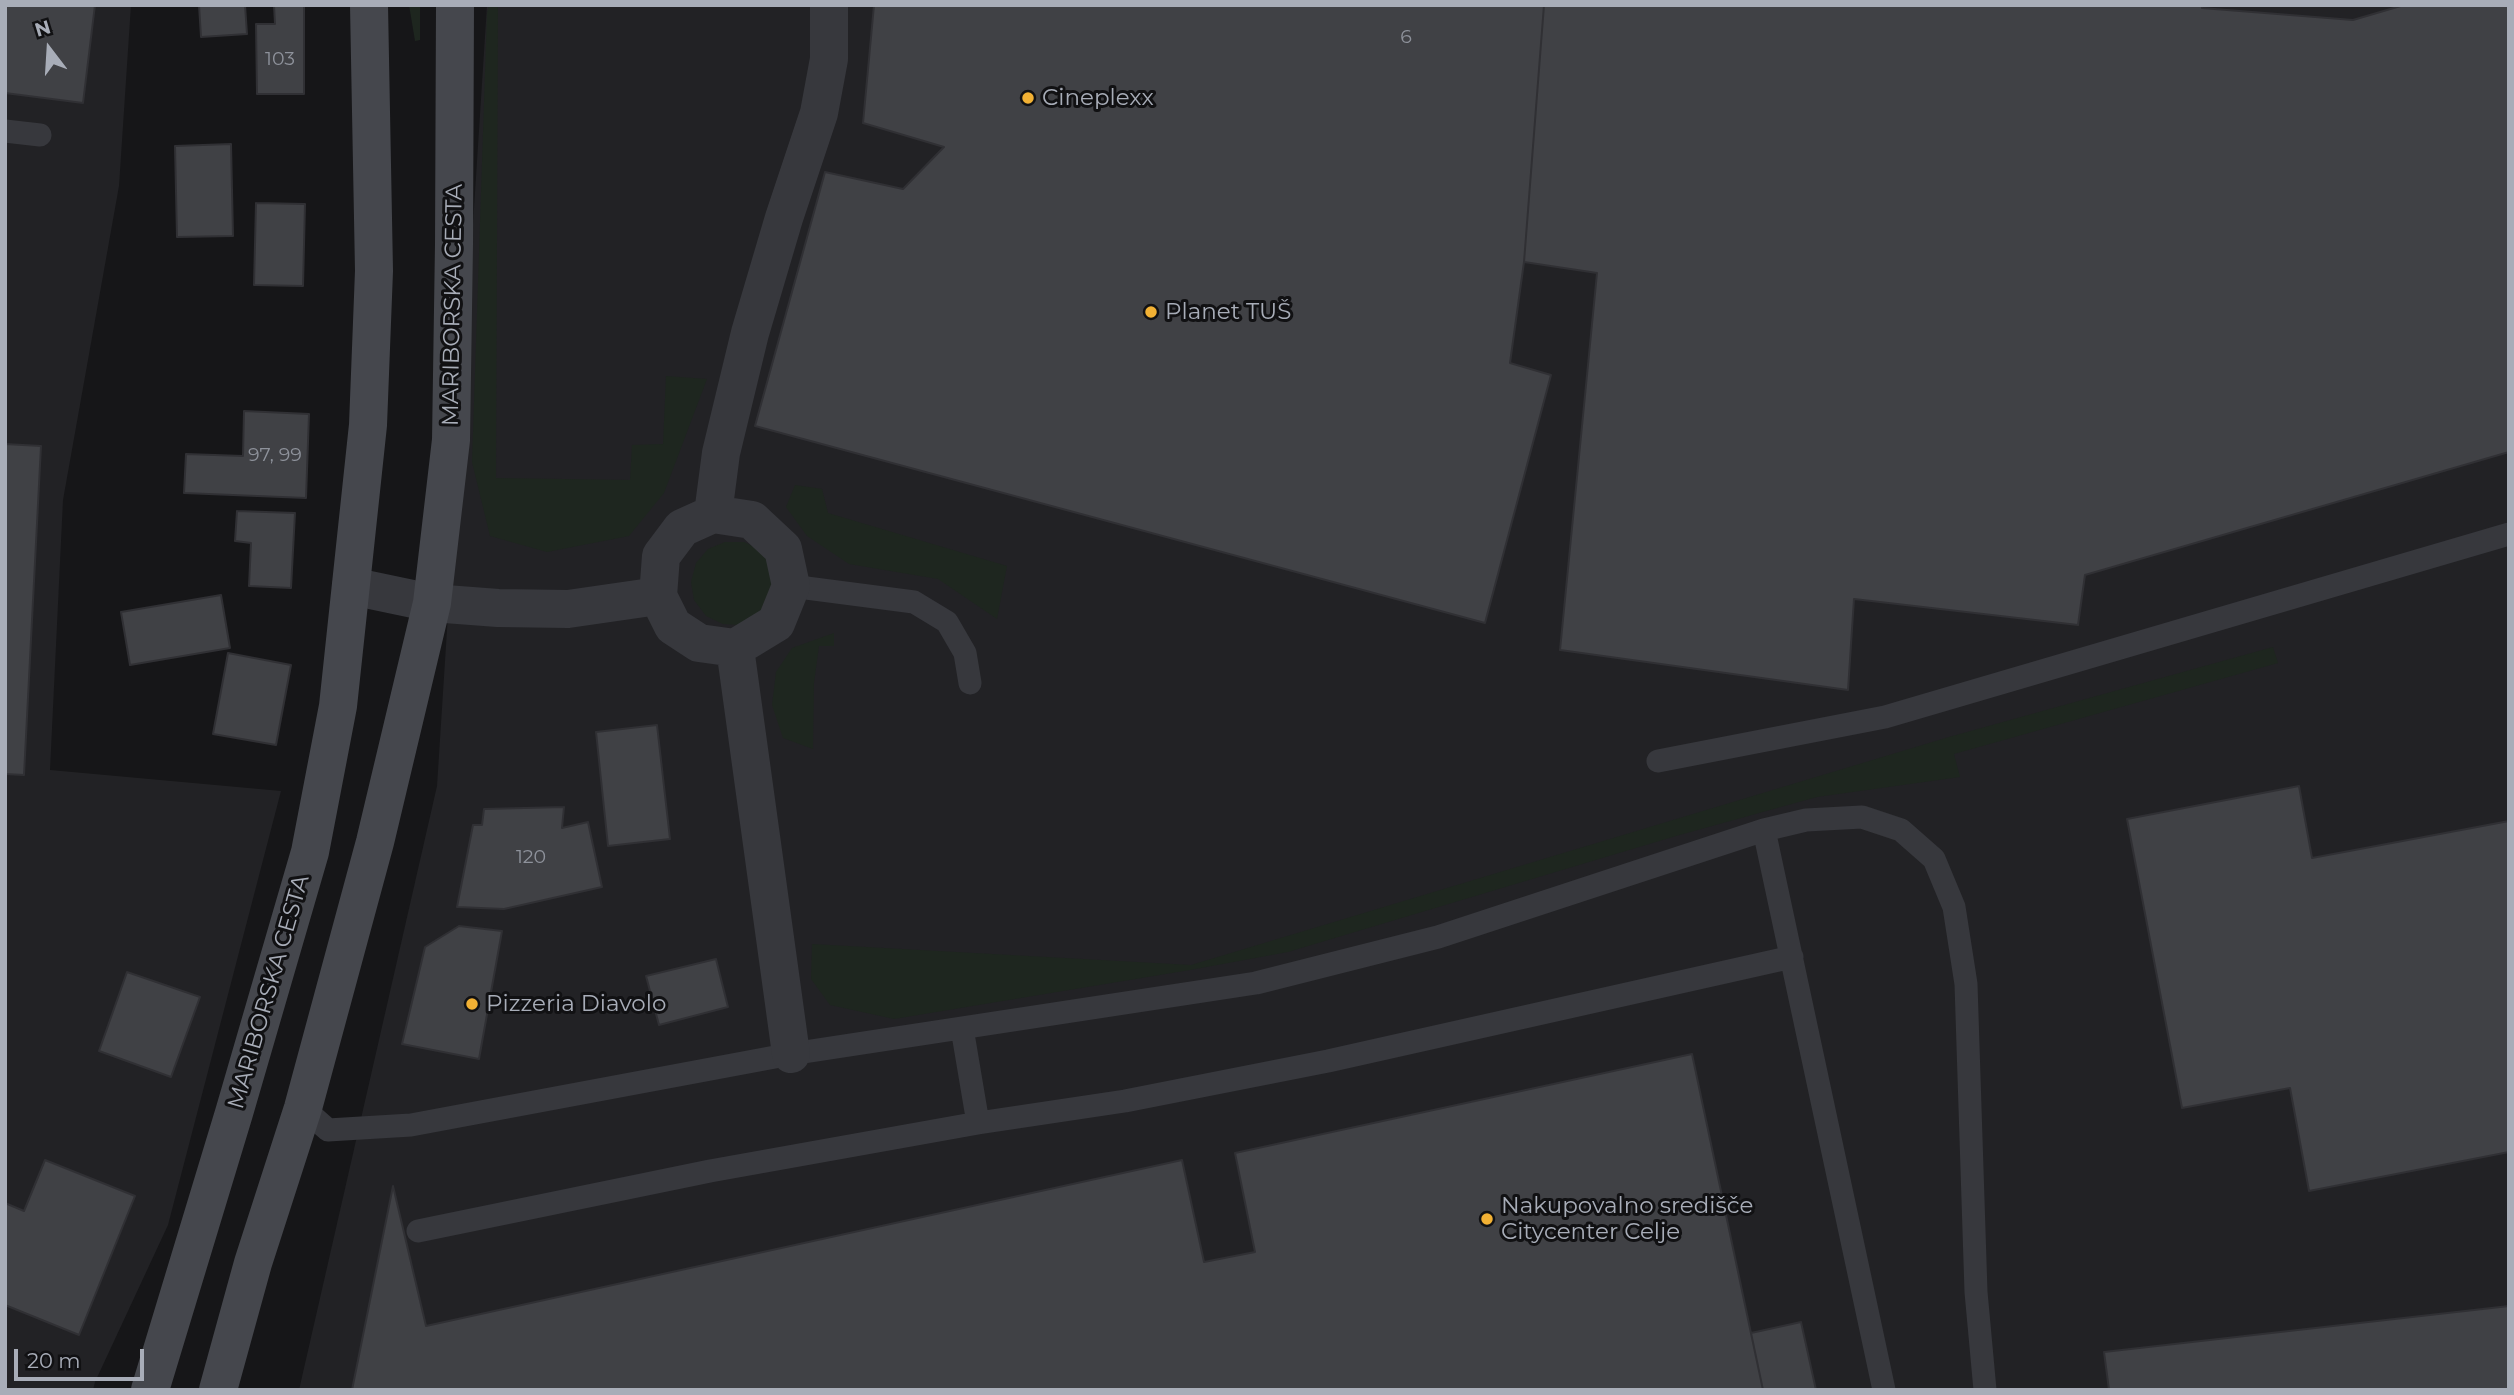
<!DOCTYPE html>
<meta charset="utf-8">
<style>
body{margin:0}
#map{position:relative;width:2514px;height:1395px;overflow:hidden;background:#161618;font-family:Montserrat,sans-serif}
canvas{display:block}
.frame{position:absolute;inset:0;border:7px solid #a8adb8;pointer-events:none}
.north{position:absolute;left:14px;top:14px;width:70px;height:70px;-webkit-text-stroke:5px #111113;paint-order:stroke;rotate:343deg;font-size:19px;font-weight:700;line-height:28px;text-align:center;color:#a8adb8}
.north::after{content:'';display:block;margin:auto;width:24px;height:32px;background:#a8adb8;clip-path:polygon(50% 0,100% 100%,50% 72%,0 100%)}
.scale{position:absolute;left:14px;top:1349px;width:130px;height:32px;box-sizing:border-box;border:4px solid #a8adb8;border-top:0;padding-left:9px;font-size:21px;line-height:24px;white-space:nowrap;color:#a8adb8;-webkit-text-stroke:5px #111113;paint-order:stroke}
</style>
<div id="map">
<canvas width="2514" height="1395"></canvas>
<div class="frame"></div>
<div class="north">N</div>
<div class="scale">20 m</div>
</div>
<script>
const c = document.querySelector('canvas').getContext('2d');
c.lineJoin = 'round';
function fill(path, color) {
  c.fillStyle = color;
  c.fill(path, 'evenodd');
}
function shape(rows) {
  const path = new Path2D();
  for (const r of rows) {
    path.moveTo(r[0], r[1]);
    for (let i = 2; i < r.length; i += 2) path.lineTo(r[i], r[i + 1]);
  }
  return path;
}
function stroke(path, color, width, dash) {
  c.strokeStyle = color;
  c.lineWidth = width;
  c.lineCap = dash ? 'butt' : 'round';
  c.setLineDash(dash || []);
  c.stroke(path);
}
function drawText(font, color, halo, rows, align = 'center') {
  c.font = font + ' Montserrat,sans-serif';
  c.lineWidth = 6;
  c.setLineDash([]);
  c.textBaseline = 'middle';
  c.strokeStyle = halo;
  c.fillStyle = color;
  for (const [text, x, y, turn = 0] of rows) {
    c.save();
    c.translate(x, y);
    c.rotate((+turn || 0) * Math.PI / 180);
    c.textAlign = isNaN(turn) ? turn : align;
    if (halo) c.strokeText(text, 0, 0);
    c.fillText(text, 0, 0);
    c.restore();
  }
}
const built = shape([
 [5,5,131,5,119,186,63,500,50,770,281,791,168,1225,95,1382,93,1390,5,1390],
 [487,5,2509,5,2509,1390,299,1390,437,786]
]);
const green = shape([
 [409,5,420,5,420,40,415,41],
 [489,5,498,5,496,478,630,480,632,445,663,444,666,376,707,379,664,493,629,536,547,552,490,536,472,462,487,13],
 [795,485,822,489,828,513,1007,566,997,619,938,579,849,564,807,536,786,507],
 [725,542,744,542,761,550,773,566,772,602,742,625,723,624,706,616,694,600,691,582,696,563,708,549],
 [834,633,834,646,819,646,814,683,813,749,783,738,772,705,776,672,792,648],
 [2273,647,2278,663,1954,754,1960,777,1817,797,1676,836,1288,952,1190,970,894,1019,830,1005,811,979,812,944,1191,965,1949,737]
]);
const building = shape([
 [5,5,95,5,83,103,5,93,5,5],
 [199,5,245,5,247,34,201,37,199,5],
 [274,5,304,5,304,94,257,94,256,24,275,24,274,5],
 [874,5,1544,5,1524,262,1510,363,1551,375,1485,623,755,426,825,172,903,189,944,147,863,123,874,5],
 [1544,5,2202,5,2202,8,2353,20,2404,5,2509,5,2509,452,2085,575,2078,625,1854,599,1848,690,1560,650,1597,273,1524,262,1544,5],
 [231,144,233,236,177,237,175,146,231,144],
 [256,203,305,204,303,286,254,285,256,203],
 [244,411,309,414,306,498,184,493,186,454,243,456,244,411],
 [5,444,41,446,24,775,5,774,5,444],
 [237,511,295,513,291,588,249,586,251,543,235,541,237,511],
 [221,595,230,648,130,665,121,612,221,595],
 [228,653,291,665,276,745,213,734,228,653],
 [657,725,670,839,608,846,596,732,657,725],
 [2299,786,2312,858,2509,821,2509,1152,2309,1191,2290,1088,2182,1108,2127,819,2299,786],
 [564,807,562,828,588,822,602,887,504,909,457,907,473,825,482,825,484,809,564,807],
 [459,926,502,931,479,1059,402,1044,425,947,459,926],
 [716,959,728,1007,659,1025,646,976,716,959],
 [127,972,200,997,171,1077,99,1051,127,972],
 [1692,1054,1763,1390,352,1390,393,1186,426,1326,1182,1160,1204,1262,1255,1252,1235,1153,1692,1054],
 [45,1160,135,1196,79,1335,5,1305,5,1203,24,1211,45,1160],
 [2509,1306,2509,1390,2109,1390,2104,1352,2509,1306],
 [1801,1322,1816,1390,1763,1390,1751,1333,1801,1322]
]);
const lane = shape([
 [5,131,40,135],
 [791,586,914,602,947,622,965,653,970,683],
 [1658,761,1885,717,2509,534],
 [1764,830,1884,1390],
 [962,1028,978,1123],
 [303,1108,328,1130,411,1125,791,1054,1256,983,1438,937,1764,830,1806,820,1862,817,1901,830,1934,859,1954,907,1966,984,1976,1292,1985,1390],
 [418,1231,710,1171,978,1123,1125,1101,1328,1061,1792,957]
]);
const street = shape([
 [713,514,721,453,750,333,784,218,819,113,829,59,829,5],
 [713,514,752,520,783,549,791,586,776,623,735,648,699,643,673,626,658,596,661,556,682,528,713,514],
 [351,586,432,603,498,608,568,609,658,596],
 [735,648,791,1054]
]);
const secondary = shape([
 [150,1390,234,1113,310,852,338,706,368,425,374,271,369,5],
 [218,1390,253,1263,303,1108,375,842,432,603,451,440,454,244,455,5]
]);
const markers = [
 [1028,98,7,"#f2b134"],
 [1151,312,7,"#f2b134"],
 [472,1004,7,"#f2b134"],
 [1487,1219,7,"#f2b134"]
];
const numberNames = [
 ["6",1406,37],
 ["103",280,59],
 ["97, 99",275,455],
 ["120",531,857]
];
const poiNames = [
 ["Cineplexx",1042,98],
 ["Planet TUŠ",1165,312],
 ["Pizzeria Diavolo",486,1004],
 ["Nakupovalno središče",1501,1206],
 ["Citycenter Celje",1501,1232]
];
const streetNames = [
 ["MARIBORSKA CESTA",453,305,-89],
 ["MARIBORSKA CESTA",269,992,-74]
];
fill(built, '#222225');
fill(green, '#1e261f');
fill(building, '#404145');
stroke(building, '#303034', 2);
stroke(lane, '#37383d', 23);
stroke(street, '#37383d', 38);
stroke(secondary, '#45474d', 38);
for (const [x, y, r, color] of markers) {
  const dot = new Path2D();
  dot.arc(x, y, r, 0, 2 * Math.PI);
  c.fillStyle = color;
  c.fill(dot);
  stroke(dot, '#111113', 2.5);
}
drawText('19px', '#8e929b', null, numberNames);
drawText('23px', '#a8adb8', '#111113', poiNames, 'left');
drawText('23px', '#a8adb8', '#111113', streetNames);
</script>
